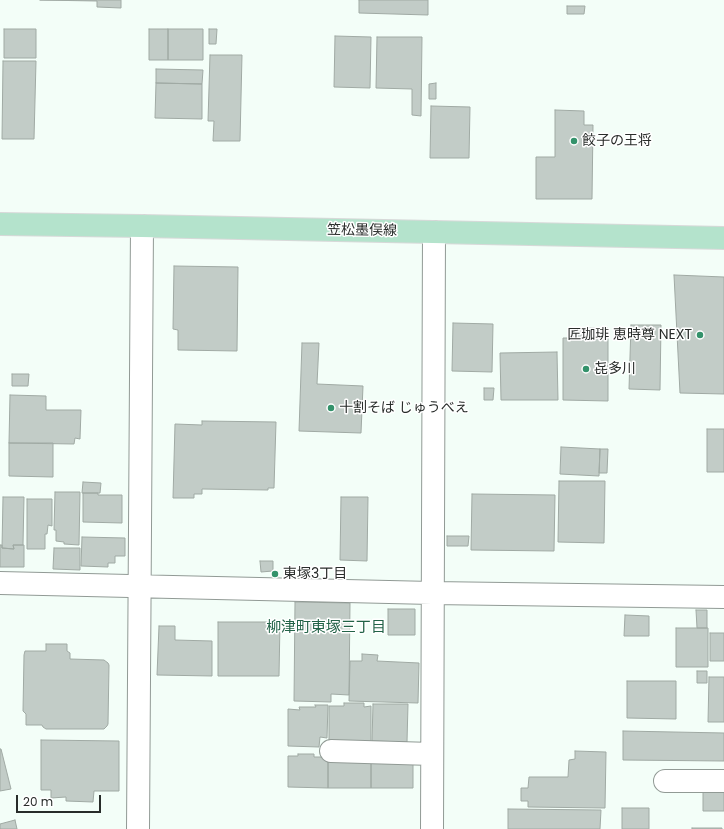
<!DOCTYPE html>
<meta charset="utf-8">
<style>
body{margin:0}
#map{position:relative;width:724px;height:829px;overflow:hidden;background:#f3fef8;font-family:Poppins,sans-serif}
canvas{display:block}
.scale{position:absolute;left:16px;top:795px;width:85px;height:18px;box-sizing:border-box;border:2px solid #282c2a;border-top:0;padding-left:5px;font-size:12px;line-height:14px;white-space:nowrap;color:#282c2a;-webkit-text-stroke:3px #fff;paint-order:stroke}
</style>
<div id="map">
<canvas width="724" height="829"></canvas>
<div class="scale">20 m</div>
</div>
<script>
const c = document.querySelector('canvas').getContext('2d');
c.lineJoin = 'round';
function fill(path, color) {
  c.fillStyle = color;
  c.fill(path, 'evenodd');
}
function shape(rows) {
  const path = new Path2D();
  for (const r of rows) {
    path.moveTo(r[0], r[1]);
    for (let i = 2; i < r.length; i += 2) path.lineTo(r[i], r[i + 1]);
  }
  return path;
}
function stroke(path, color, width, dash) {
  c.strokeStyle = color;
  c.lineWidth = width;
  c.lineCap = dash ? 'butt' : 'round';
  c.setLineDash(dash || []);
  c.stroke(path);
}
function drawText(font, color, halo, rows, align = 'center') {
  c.font = font + ' Poppins,"Noto Sans JP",sans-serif';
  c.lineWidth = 3;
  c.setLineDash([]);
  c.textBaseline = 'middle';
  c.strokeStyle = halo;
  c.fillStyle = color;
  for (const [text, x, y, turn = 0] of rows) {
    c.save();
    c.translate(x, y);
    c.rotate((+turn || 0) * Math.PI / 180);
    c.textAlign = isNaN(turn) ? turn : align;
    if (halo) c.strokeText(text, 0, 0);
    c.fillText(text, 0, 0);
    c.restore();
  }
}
const building = shape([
 [40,0,121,0,121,8,97,7,97,1,40,0],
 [359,0,428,0,428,15,359,13,359,0],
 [567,6,585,6,584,14,567,14,567,6],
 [4,29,36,29,36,58,4,58,4,29],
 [149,29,168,29,168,60,149,60,149,29],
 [168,29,203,29,203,60,168,60,168,29],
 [209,29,217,29,216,44,209,44,209,29],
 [335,36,371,37,370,88,334,87,335,36],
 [377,37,422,37,421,116,412,115,412,89,376,88,377,37],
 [210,55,242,55,240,141,213,141,214,121,208,121,210,55],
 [3,61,36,61,34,139,2,139,3,61],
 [156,69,203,70,202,84,156,83,156,69],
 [156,83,202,84,202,119,155,118,156,83],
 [436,83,436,99,429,99,429,84,436,83],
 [431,106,470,107,469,158,430,158,431,106],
 [555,110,584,111,584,125,593,125,592,199,536,199,536,157,555,157,555,110],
 [174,266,238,267,237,351,178,350,178,330,173,329,174,266],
 [674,275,724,277,724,394,680,393,674,275],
 [453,323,493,324,492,372,452,371,453,323],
 [631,325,661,325,660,390,629,389,631,325],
 [573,328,608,328,608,401,563,400,563,338,573,338,573,328],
 [302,343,319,343,317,384,363,386,361,433,299,431,302,343],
 [557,352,558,400,501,400,500,353,557,352],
 [12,374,29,374,28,386,12,386,12,374],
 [484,388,494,388,493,400,484,400,484,388],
 [10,395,46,396,46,410,81,410,80,439,75,438,74,444,9,443,10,395],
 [202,421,276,422,274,488,268,488,268,490,202,489,202,494,194,494,194,498,173,498,175,424,202,425,202,421],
 [707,429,724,429,724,472,707,472,707,429],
 [9,443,53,443,53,477,9,476,9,443],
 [561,447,600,449,599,476,560,474,561,447],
 [600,449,608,449,607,473,599,473,600,449],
 [559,481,605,481,604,543,558,542,559,481],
 [83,482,101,483,100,493,82,493,83,482],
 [55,492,80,492,79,545,64,544,64,542,56,541,56,530,54,530,55,492],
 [83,493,98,493,98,495,122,495,122,523,83,522,83,493],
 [472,494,555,495,554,551,471,550,472,494],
 [3,497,24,497,23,545,13,545,14,549,2,548,3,497],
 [341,497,368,497,367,561,340,560,341,497],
 [27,499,52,499,52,526,48,525,47,534,45,534,45,549,27,549,27,499],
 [447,536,469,536,468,546,447,546,447,536],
 [82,537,125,538,125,556,115,556,115,563,108,563,108,567,81,566,82,537],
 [0,545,2,545,2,548,14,549,13,545,24,545,24,567,0,567,0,545],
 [54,548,80,548,80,570,53,569,54,548],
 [260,561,273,561,273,571,261,572,260,561],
 [295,602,350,603,349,695,331,694,331,702,294,701,295,602],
 [388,609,415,609,415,635,388,635,388,609],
 [696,610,707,610,707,628,697,628,696,610],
 [625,615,649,616,649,636,624,636,625,615],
 [218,622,280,622,279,676,218,676,218,622],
 [159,626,175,626,175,640,212,641,212,676,157,675,159,626],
 [676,628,708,628,708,667,676,667,676,628],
 [710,633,724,633,724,661,710,661,710,633],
 [46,644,67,644,67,651,70,653,70,659,104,660,108,663,109,665,108,724,107,726,104,729,46,729,43,727,42,725,26,725,26,714,23,711,24,655,25,651,46,651,46,644],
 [362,654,378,655,377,661,419,663,418,703,349,701,350,661,362,661,362,654],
 [697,671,707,671,707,683,697,683,697,671],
 [709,677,724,677,724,722,708,722,709,677],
 [627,681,676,681,676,719,627,718,627,681],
 [344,703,364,703,364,707,371,706,371,742,329,741,329,706,344,706,344,703],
 [373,704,408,704,407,742,372,741,373,704],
 [315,705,328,705,327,738,320,737,319,747,288,746,288,709,300,710,299,707,316,707,315,705],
 [623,731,724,733,724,761,623,760,623,731],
 [41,740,119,741,119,791,94,791,93,802,66,801,66,797,51,798,51,790,41,790,41,740],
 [0,749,1,749,11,789,0,791,0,749],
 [575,751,606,752,605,808,528,807,528,801,521,801,521,788,528,788,529,777,568,777,569,760,575,759,575,751],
 [298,754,314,754,314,757,328,757,328,788,288,787,288,756,298,756,298,754],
 [328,758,371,759,371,788,328,788,328,758],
 [371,759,413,763,413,788,371,788,371,759],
 [703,790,724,790,724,811,703,811,703,790],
 [622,808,649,808,649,829,622,829,622,808],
 [508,809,601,810,600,829,508,829,508,809],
 [15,820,17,829,0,829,0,824,15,820],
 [692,828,722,828,722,829,692,829,692,828]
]);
const minor = shape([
 [0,583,432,593,724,597],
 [331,751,432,754],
 [665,781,724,781],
 [138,829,142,226],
 [432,829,434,232]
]);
const major = shape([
 [0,224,142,226,724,238]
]);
const markers = [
 [574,141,4,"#34926b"],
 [700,335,4,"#34926b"],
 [586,369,4,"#34926b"],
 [331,408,4,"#34926b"],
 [275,574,4,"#34926b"]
];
const poiNames = [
 ["餃子の王将",582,141],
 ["匠珈琲 恵時尊 NEXT",692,335,"right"],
 ["㐂多川",594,369],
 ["十割そば じゅうべえ",339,408],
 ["東塚3丁目",283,574]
];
const streetNames = [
 ["笠松墨俣線",362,231,1]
];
const neighbourhoodNames = [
 ["柳津町東塚三丁目",326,628]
];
fill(building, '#c2ccc7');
stroke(building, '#a0aaa4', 1);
stroke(minor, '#919a95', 24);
stroke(major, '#d8d9d9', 24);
stroke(minor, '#fff', 22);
stroke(major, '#b4e3cc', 22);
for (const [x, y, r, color] of markers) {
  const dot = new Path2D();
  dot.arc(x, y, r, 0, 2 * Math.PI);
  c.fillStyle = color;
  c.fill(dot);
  stroke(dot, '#fff', 1.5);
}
drawText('14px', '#282c2a', '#fff', poiNames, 'left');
drawText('14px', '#282c2a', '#fff', streetNames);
drawText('15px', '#226247', '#fff', neighbourhoodNames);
</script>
